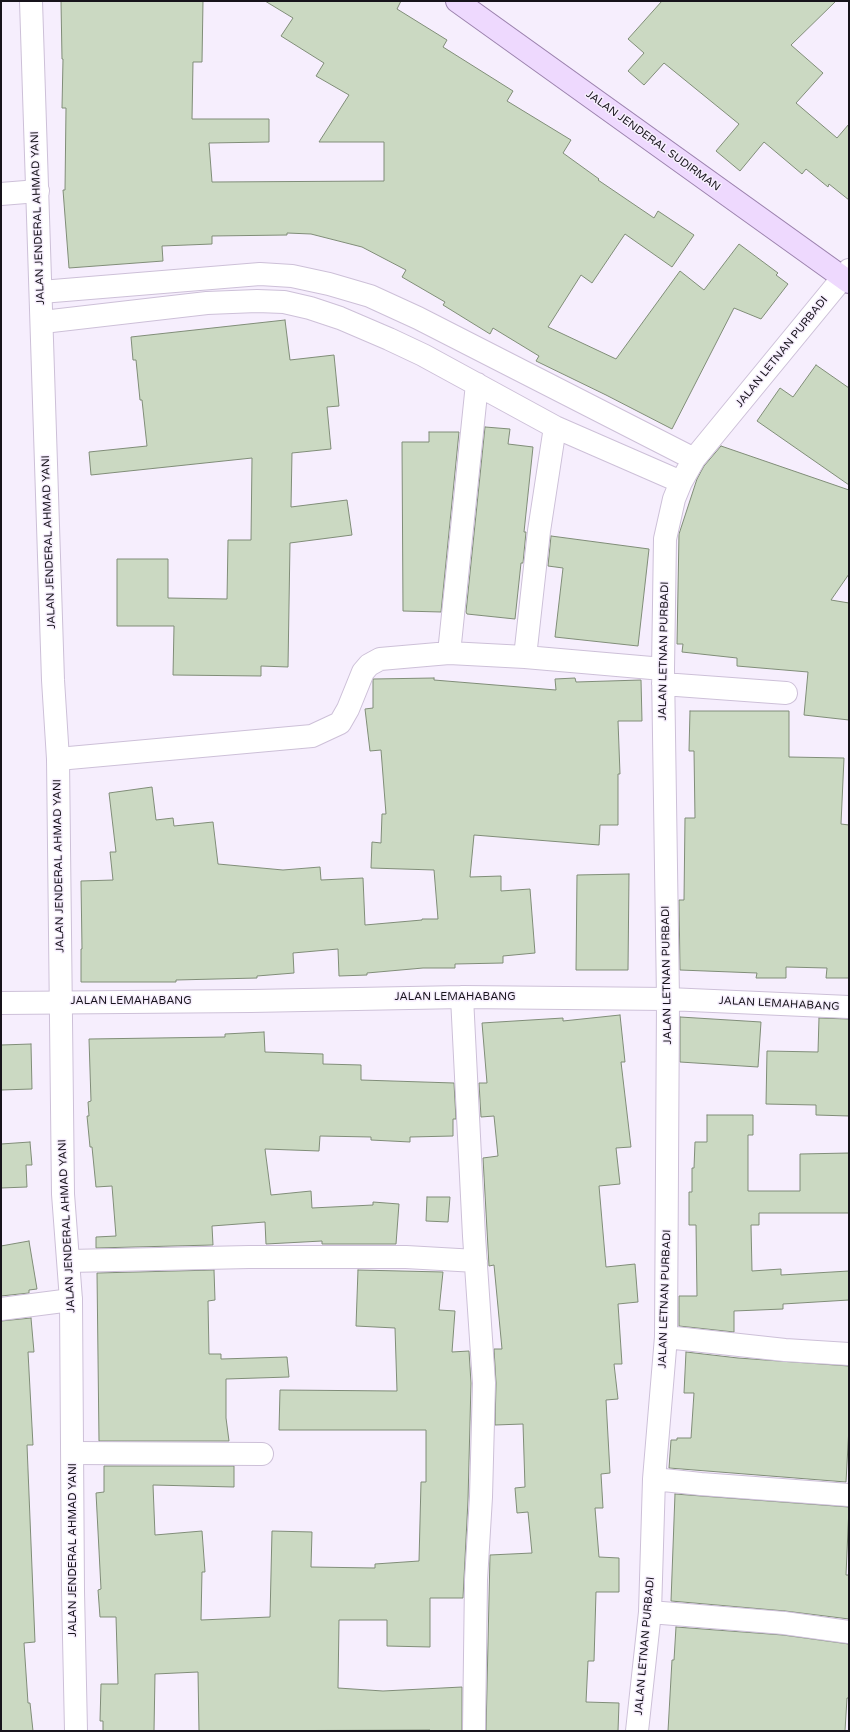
<!DOCTYPE html>
<style>
body{margin:0}
#map{position:relative;width:850px;height:1732px;overflow:hidden;background:#f6eefd;font-family:"Varela Round",sans-serif}
canvas{display:block}
.frame{position:absolute;inset:0;border:2px solid #17131b;pointer-events:none}
</style>
<div id="map">
<canvas width="850" height="1732"></canvas>
<div class="frame"></div>
</div>
<script>
const c = document.querySelector('canvas').getContext('2d');
c.lineJoin = 'round';
function fill(path, color) {
  c.fillStyle = color;
  c.fill(path, 'evenodd');
}
function shape(rows) {
  const path = new Path2D();
  for (const r of rows) {
    path.moveTo(r[0], r[1]);
    for (let i = 2; i < r.length; i += 2) path.lineTo(r[i], r[i + 1]);
  }
  return path;
}
function stroke(path, color, width, dash) {
  c.strokeStyle = color;
  c.lineWidth = width;
  c.lineCap = dash ? 'butt' : 'round';
  c.setLineDash(dash || []);
  c.stroke(path);
}
function drawText(font, color, halo, rows, align = 'center') {
  c.font = font + ' "Varela Round",sans-serif';
  c.lineWidth = 3;
  c.setLineDash([]);
  c.textBaseline = 'middle';
  c.strokeStyle = halo;
  c.fillStyle = color;
  for (const [text, x, y, turn = 0] of rows) {
    c.save();
    c.translate(x, y);
    c.rotate((+turn || 0) * Math.PI / 180);
    c.textAlign = isNaN(turn) ? turn : align;
    if (halo) c.strokeText(text, 0, 0);
    c.fillText(text, 0, 0);
    c.restore();
  }
}
const building = shape([
 [61,1,203,1,202,62,193,62,192,119,269,119,269,142,209,143,212,182,384,181,384,142,319,142,349,95,316,76,324,63,281,36,293,18,265,1,401,1,397,9,447,40,443,47,513,91,507,101,571,140,563,153,599,179,598,180,654,218,658,211,694,235,672,267,625,234,592,283,581,275,548,327,616,359,680,271,704,290,739,244,778,273,776,275,788,284,761,319,734,308,672,429,606,395,536,361,539,356,493,328,490,334,443,305,445,302,402,277,406,270,362,247,311,234,287,233,287,235,212,236,212,244,162,246,163,261,69,268,63,190,65,190,66,108,62,108,63,59,62,59,61,1],
 [662,1,836,1,791,45,823,73,796,103,837,138,849,124,849,200,829,184,828,187,806,169,802,174,764,142,740,171,716,151,739,124,664,63,644,85,628,71,644,53,628,39,662,1],
 [285,320,290,360,334,355,339,406,327,407,331,449,292,453,291,507,347,500,352,535,290,543,288,667,261,666,261,676,173,675,174,626,117,626,117,559,168,559,168,598,227,599,228,540,251,540,252,458,91,475,89,452,147,446,142,400,140,400,136,360,133,360,131,337,285,320],
 [816,365,849,388,849,485,757,421,780,388,793,397,816,365],
 [485,427,510,429,508,444,533,447,524,532,526,532,523,563,521,563,515,619,467,614,466,612,485,427],
 [429,432,459,432,441,612,403,611,402,442,429,442,429,432],
 [721,446,849,490,849,574,831,600,849,603,849,720,804,715,808,672,737,666,737,658,682,652,683,644,677,644,679,534,697,479,704,466,721,446],
 [551,536,649,549,638,646,555,637,563,568,548,566,551,536],
 [434,678,434,680,556,690,555,679,575,678,576,682,641,680,642,721,618,721,620,774,618,774,618,825,600,825,599,845,474,835,470,877,501,876,501,891,530,889,535,953,503,956,503,963,455,964,455,968,423,968,367,973,367,975,339,976,338,949,293,953,294,973,257,976,257,978,176,980,176,982,81,982,81,949,82,949,81,881,113,880,110,852,116,852,109,793,152,787,156,820,173,818,174,826,213,822,218,864,283,870,320,867,321,880,363,878,365,925,422,920,422,919,438,919,434,870,371,868,372,842,381,843,382,814,386,814,381,750,370,751,365,709,373,708,373,679,434,678],
 [690,711,789,711,789,757,844,758,841,824,849,825,849,978,826,978,827,968,786,967,786,978,756,978,757,973,680,970,679,900,684,900,685,818,695,818,694,751,689,751,690,711],
 [629,874,628,970,576,970,577,875,629,874],
 [620,1015,625,1062,621,1062,631,1147,616,1148,620,1184,599,1186,606,1267,635,1264,638,1302,618,1304,622,1364,614,1364,618,1399,606,1400,610,1473,601,1474,603,1508,595,1508,599,1557,619,1558,619,1592,596,1592,594,1661,588,1661,586,1702,619,1703,618,1731,486,1731,490,1555,532,1553,528,1512,517,1513,515,1488,525,1487,523,1424,495,1425,496,1383,494,1349,502,1349,494,1265,489,1266,483,1158,498,1156,494,1116,481,1117,479,1083,487,1083,482,1023,563,1018,563,1021,620,1015],
 [680,1017,761,1022,758,1067,680,1062,680,1017],
 [819,1018,849,1019,849,1116,816,1115,816,1105,766,1104,767,1051,818,1052,819,1018],
 [264,1032,265,1052,323,1054,323,1064,361,1065,361,1080,454,1083,456,1119,453,1119,453,1136,410,1137,410,1142,371,1140,371,1137,320,1136,319,1151,265,1149,271,1195,311,1191,312,1208,373,1205,373,1202,399,1204,396,1244,322,1244,322,1241,266,1244,265,1222,212,1226,213,1245,96,1248,96,1237,116,1236,112,1186,96,1187,92,1147,90,1147,87,1116,89,1116,88,1102,91,1101,89,1039,225,1037,225,1034,264,1032],
 [31,1044,32,1089,1,1090,1,1045,31,1044],
 [707,1115,753,1115,753,1135,748,1135,748,1191,800,1191,800,1154,849,1153,849,1213,759,1213,759,1225,751,1225,752,1271,781,1269,781,1275,849,1271,849,1300,783,1304,783,1309,734,1311,734,1332,679,1326,679,1296,697,1296,696,1225,689,1225,689,1192,692,1192,692,1168,694,1168,695,1142,707,1142,707,1115],
 [30,1142,32,1165,26,1165,27,1187,1,1188,1,1144,30,1142],
 [427,1197,450,1197,448,1222,426,1221,427,1197],
 [29,1241,37,1289,29,1290,29,1293,1,1296,1,1246,29,1241],
 [214,1270,215,1300,208,1301,209,1354,221,1354,221,1359,287,1357,289,1377,226,1379,226,1418,229,1441,99,1441,97,1273,214,1270],
 [358,1270,443,1272,439,1310,455,1311,452,1352,469,1351,471,1383,468,1500,463,1598,430,1598,430,1647,387,1646,387,1620,339,1620,338,1688,383,1691,462,1687,462,1731,430,1731,430,1730,199,1731,198,1672,155,1674,154,1731,103,1731,103,1721,100,1721,101,1684,118,1684,116,1617,100,1617,98,1590,101,1589,96,1493,104,1492,104,1466,234,1466,234,1487,153,1485,155,1535,202,1531,205,1572,202,1572,201,1620,270,1617,272,1531,312,1532,311,1567,375,1568,375,1564,419,1561,421,1482,426,1482,426,1430,279,1430,280,1390,397,1391,395,1328,356,1326,358,1270],
 [31,1318,34,1352,28,1352,33,1445,27,1445,35,1642,24,1643,28,1703,30,1703,33,1731,1,1731,1,1321,31,1318],
 [686,1352,738,1358,849,1366,849,1427,846,1482,669,1468,671,1440,677,1440,677,1438,691,1438,694,1393,684,1393,686,1352],
 [675,1494,849,1507,846,1575,849,1575,849,1619,785,1611,671,1601,675,1494],
 [676,1627,783,1635,849,1644,849,1698,847,1698,845,1731,668,1731,672,1660,674,1660,676,1627]
]);
const minor = shape([
 [1,194,38,191],
 [41,292,260,274,292,276,329,284,370,296,418,318,694,459],
 [43,322,207,303,257,301,284,302,310,308,340,318,389,339,423,355,555,427,681,482],
 [449,653,477,384],
 [525,657,539,531,555,427],
 [663,684,786,693],
 [58,759,312,736,340,723,348,709,363,672,369,665,380,659,449,653,525,657,663,669],
 [462,997,474,1236,484,1383,481,1497,476,1580,474,1731],
 [1,1003,251,1001,462,997,668,999,849,1007],
 [69,1261,249,1257,406,1257,476,1261],
 [1,1309,71,1300],
 [666,1337,785,1350,849,1354],
 [73,1453,262,1454],
 [654,1479,701,1484,849,1495],
 [650,1612,784,1623,849,1632],
 [637,1731,650,1612,654,1479,666,1337,668,999,663,669,665,539,674,499,681,482,694,459,849,270]
]);
const secondary = shape([
 [31,1,53,680,58,759,63,1194,71,1300,73,1591,76,1731]
]);
const primary = shape([
 [457,1,849,282]
]);
const streetNames = [
 ["JALAN JENDERAL SUDIRMAN",653,141,36],
 ["JALAN JENDERAL AHMAD YANI",38,218,-92],
 ["JALAN LETNAN PURBADI",782,352,-51],
 ["JALAN JENDERAL AHMAD YANI",49,542,-92],
 ["JALAN LETNAN PURBADI",664,651,-89],
 ["JALAN JENDERAL AHMAD YANI",59,866,-91],
 ["JALAN LETNAN PURBADI",667,975,-91],
 ["JALAN LEMAHABANG",455,997],
 ["JALAN LEMAHABANG",131,1001],
 ["JALAN LEMAHABANG",779,1004,3],
 ["JALAN JENDERAL AHMAD YANI",67,1226,-93],
 ["JALAN LETNAN PURBADI",665,1299,-88],
 ["JALAN JENDERAL AHMAD YANI",73,1550,-90],
 ["JALAN LETNAN PURBADI",645,1646,-85]
];
fill(building, '#cbd9c2');
stroke(building, '#808d78', 1);
stroke(minor, '#cdc0d8', 24);
stroke(secondary, '#cdc0d8', 24);
stroke(primary, '#9c83ae', 24);
stroke(minor, '#fff', 22);
stroke(secondary, '#fff', 22);
stroke(primary, '#eed9fe', 22);
drawText('11px', '#17131b', '#f6eefd', streetNames);
</script>
